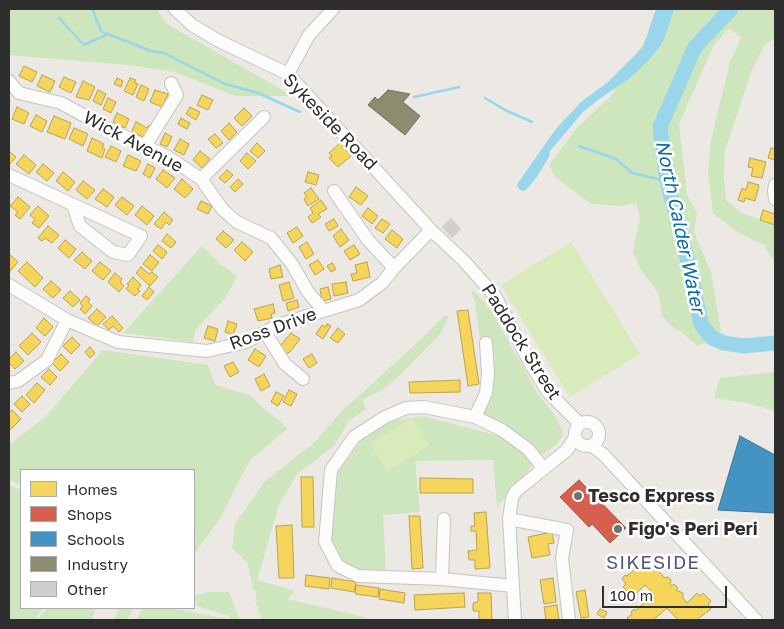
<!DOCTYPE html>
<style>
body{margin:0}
#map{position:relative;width:784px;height:629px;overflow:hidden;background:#ece8e4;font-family:"Golos Text",sans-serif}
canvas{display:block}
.frame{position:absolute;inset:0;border:10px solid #2e2e2e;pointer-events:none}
.legend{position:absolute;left:20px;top:469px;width:175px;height:140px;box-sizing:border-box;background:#fff;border:1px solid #ababab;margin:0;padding:6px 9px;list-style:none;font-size:15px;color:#2e2e2e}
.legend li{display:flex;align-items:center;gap:10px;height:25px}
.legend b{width:25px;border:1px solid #ababab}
.scale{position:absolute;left:602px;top:586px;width:125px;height:22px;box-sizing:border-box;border:2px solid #2e2e2e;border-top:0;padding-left:6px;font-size:15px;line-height:18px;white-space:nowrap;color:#2e2e2e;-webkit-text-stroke:4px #fff;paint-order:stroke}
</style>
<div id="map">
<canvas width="784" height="629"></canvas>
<div class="frame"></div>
<ul class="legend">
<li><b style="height:14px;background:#f6d55c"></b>Homes</li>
<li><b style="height:14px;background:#d6604d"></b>Shops</li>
<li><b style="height:14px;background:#4393c3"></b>Schools</li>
<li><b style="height:14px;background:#8c8c6e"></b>Industry</li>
<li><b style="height:14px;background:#d1cecb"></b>Other</li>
</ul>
<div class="scale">100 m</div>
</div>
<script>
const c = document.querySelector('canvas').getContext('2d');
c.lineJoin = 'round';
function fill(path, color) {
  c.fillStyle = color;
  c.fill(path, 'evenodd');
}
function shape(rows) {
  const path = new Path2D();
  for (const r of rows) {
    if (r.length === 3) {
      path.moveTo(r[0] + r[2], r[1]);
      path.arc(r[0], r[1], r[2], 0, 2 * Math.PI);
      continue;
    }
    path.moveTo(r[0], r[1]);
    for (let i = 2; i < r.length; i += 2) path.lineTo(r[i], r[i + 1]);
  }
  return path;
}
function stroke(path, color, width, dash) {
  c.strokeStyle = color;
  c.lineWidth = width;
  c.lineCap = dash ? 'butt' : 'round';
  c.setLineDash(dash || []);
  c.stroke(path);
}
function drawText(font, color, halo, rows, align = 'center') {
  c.font = font + ' "Golos Text",sans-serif';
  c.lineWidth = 5;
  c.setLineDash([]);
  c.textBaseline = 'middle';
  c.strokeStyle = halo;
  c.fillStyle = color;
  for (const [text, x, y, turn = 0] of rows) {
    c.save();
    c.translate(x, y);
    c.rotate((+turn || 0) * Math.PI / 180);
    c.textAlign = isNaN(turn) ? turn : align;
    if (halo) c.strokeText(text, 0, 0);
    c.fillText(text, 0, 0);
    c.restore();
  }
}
const green = shape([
 [9,9,157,9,167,24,293,96,235,96,175,72,129,65,9,55],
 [664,9,775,9,775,37,764,46,751,72,725,150,724,178,726,200,742,213,775,225,775,263,764,245,739,233,713,213,708,172,711,140,730,62,741,38,729,28,714,45,679,124,687,195,697,213,694,232,711,272,721,332,705,343,697,346,683,333,674,328,662,316,659,294,641,270,633,252,640,218,636,203,622,206,591,204,555,177,549,165,576,129,611,96],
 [202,246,221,265,237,276,226,297,196,329,193,342,123,333],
 [471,291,474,291,491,310,538,394,554,414,563,432,562,437,558,443,541,456,482,419,491,366,495,364,492,340,480,340,475,303],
 [444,316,449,316,440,334,401,374,382,390,362,400,366,409,348,422,335,445,297,474,279,505,257,580,295,591,287,599,376,620,262,620,255,601,257,591,253,590,248,563,232,548,235,524,264,482,314,443,341,412,420,340],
 [103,350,208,365,215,385,250,395,263,408,279,420,287,429,250,460,222,515,194,555,194,470,21,470,21,485,9,480,9,445,46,416],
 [775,372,775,411,747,403,714,398,720,378],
 [423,416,499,436,527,454,533,465,497,507,493,460,415,461,420,512,383,515,386,571,367,569,358,571,343,562,331,542,338,472,360,442,390,421],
 [9,485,21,490,21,608,44,608,37,616,36,620,9,620],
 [210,592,229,592,240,620,230,620,229,616,197,606,194,596],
 [48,608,96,608,92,620,38,620,39,617],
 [118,608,134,608,127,620,114,620],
 [142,608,170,608,228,619,228,620,137,620]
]);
const pitch = shape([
 [571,242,640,354,570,397,501,285],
 [412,418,429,445,387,471,370,444]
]);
const water = shape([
 [656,9,674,9,665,37,660,46,649,60,631,77,598,100,583,112,550,151,549,157,536,178,525,191,520,190,517,186,518,183,555,130,581,102,608,82,643,47]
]);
const homes = shape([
 [24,66,37,72,32,82,19,76,24,66],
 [42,75,55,81,50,92,37,86,42,75],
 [64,77,76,82,71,93,59,87,64,77],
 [117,78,123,81,121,87,114,84,117,78],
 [130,78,136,80,134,82,138,84,133,95,124,91,130,78],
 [83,81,95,87,89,100,76,97,83,81],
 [141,85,149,89,144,101,136,97,141,85],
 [98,90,106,94,101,105,93,101,98,90],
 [155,90,168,94,162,107,150,102,155,90],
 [202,95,213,100,208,110,197,105,202,95],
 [108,98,116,102,111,113,103,109,108,98],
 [17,107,29,113,24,124,12,119,17,107],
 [190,107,200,112,196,120,186,114,190,107],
 [244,108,252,116,242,126,234,118,244,108],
 [117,113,129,119,125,128,113,122,117,113],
 [36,115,47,121,42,132,30,126,36,115],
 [54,116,71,123,65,139,47,132,54,116],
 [181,118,190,123,187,129,178,124,181,118],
 [136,122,147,128,149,125,154,128,148,140,132,131,136,122],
 [229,123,237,132,229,140,221,131,229,123],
 [74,128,88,134,83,146,69,139,74,128],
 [165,133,172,137,167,147,160,144,165,133],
 [215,134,223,143,216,148,208,139,215,134],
 [92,138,104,144,102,148,105,149,102,158,87,151,92,138],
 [180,139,189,144,184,155,174,150,180,139],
 [257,143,265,151,258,158,250,151,257,143],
 [340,143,351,156,338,167,329,158,332,156,329,153,340,143],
 [111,146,121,151,116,162,105,157,111,146],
 [771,148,775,149,775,160,768,158,771,148],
 [9,151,16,157,9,165,9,151],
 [200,151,210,159,202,168,193,160,200,151],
 [247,153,256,161,248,169,240,161,247,153],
 [24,155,36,165,29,174,16,164,24,155],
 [128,155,141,161,136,171,123,166,128,155],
 [750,158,766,162,762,178,751,176,753,168,748,167,750,158],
 [43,164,54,173,47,181,36,172,43,164],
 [148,164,155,168,150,178,143,174,148,164],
 [163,170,175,178,167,188,156,179,163,170],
 [227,170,233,175,225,183,219,178,227,170],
 [63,172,75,182,68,191,56,181,63,172],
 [308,172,319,175,316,185,305,182,308,172],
 [182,179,193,189,185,198,174,189,182,179],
 [238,179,243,184,235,192,230,187,238,179],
 [83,181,95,190,87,199,76,190,83,181],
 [748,182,759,185,755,201,745,198,744,202,738,200,742,188,746,190,748,182],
 [356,187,368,196,361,205,349,197,356,187],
 [311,188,319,199,308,206,304,199,307,197,304,193,311,188],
 [103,189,114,197,107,207,95,199,103,189],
 [18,197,30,207,20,219,15,215,18,212,10,206,18,197],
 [122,197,134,206,127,215,115,205,122,197],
 [321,200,327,209,318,214,321,217,312,223,308,217,313,213,310,208,321,200],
 [201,201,212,206,208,214,197,209,201,201],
 [38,206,49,216,39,228,32,223,35,219,30,215,38,206],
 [142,206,154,216,147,225,135,215,142,206],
 [368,208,378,216,372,224,362,216,368,208],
 [763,210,775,214,775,225,760,220,763,210],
 [164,212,173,220,169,225,166,222,161,229,154,224,164,212],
 [334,219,338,226,329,231,325,224,334,219],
 [382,219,390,224,383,233,375,228,382,219],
 [48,226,59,235,52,243,45,238,42,241,38,238,48,226],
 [297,227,303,236,293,243,287,233,297,227],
 [341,229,349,240,340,247,333,236,341,229],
 [392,230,403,239,397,248,385,239,392,230],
 [223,231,234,240,226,248,216,239,223,231],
 [167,234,176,242,171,248,162,241,167,234],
 [65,240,76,249,69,258,58,248,65,240],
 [242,242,253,252,245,261,234,250,242,242],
 [307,242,314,254,306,259,299,247,307,242],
 [158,245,167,252,162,259,153,251,158,245],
 [354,245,360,254,350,260,344,251,354,245],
 [82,252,92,261,85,269,74,260,82,252],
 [9,254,18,262,10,271,9,270,9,254],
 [150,255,159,262,152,271,143,264,150,255],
 [318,260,324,269,315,275,309,265,318,260],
 [27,262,43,278,35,287,18,271,27,262],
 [100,262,111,271,103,280,92,271,100,262],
 [367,262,370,277,353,281,351,274,357,273,355,265,367,262],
 [332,263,336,269,331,272,327,266,332,263],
 [280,265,283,277,271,279,269,269,280,265],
 [141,267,149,274,152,272,158,277,150,286,136,273,141,267],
 [115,273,122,279,120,282,124,286,119,292,108,282,115,273],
 [133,277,141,285,138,289,140,291,135,296,126,289,129,285,127,284,133,277],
 [51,281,61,290,53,298,43,289,51,281],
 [289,282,294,298,283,301,279,285,289,282],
 [346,282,348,293,334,296,332,284,346,282],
 [149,287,154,292,147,300,142,296,149,287],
 [328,287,331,299,322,301,320,289,328,287],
 [70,291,80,300,73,307,63,298,70,291],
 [86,296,90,299,88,302,92,306,85,314,80,309,83,306,80,303,86,296],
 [297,300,299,307,288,311,286,303,297,300],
 [273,304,275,313,271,314,272,318,258,321,254,309,273,304],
 [97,309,106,317,97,326,88,318,97,309],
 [468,310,479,384,468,386,457,311,468,310],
 [112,316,123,328,119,332,113,326,109,330,103,324,112,316],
 [44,318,53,327,45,336,36,328,44,318],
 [228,321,237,324,233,335,225,332,228,321],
 [327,324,331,326,323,339,316,334,322,325,326,327,327,324],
 [208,326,218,329,215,341,204,338,208,326],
 [338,328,345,334,338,343,330,338,338,328],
 [32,333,41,342,28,355,19,346,32,333],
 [291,333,300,339,290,352,285,354,280,346,291,333],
 [72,337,80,345,71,354,63,346,72,337],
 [90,347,95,353,90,358,85,352,90,347],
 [255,349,266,356,259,367,248,360,255,349],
 [16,352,24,361,15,369,9,363,9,359,16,352],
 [61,354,69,362,60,371,52,363,61,354],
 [312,354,317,363,309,368,303,359,312,354],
 [233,362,239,372,230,377,224,366,233,362],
 [49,369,57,377,50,385,41,377,49,369],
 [264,374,270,386,261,391,255,379,264,374],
 [460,380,460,392,410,393,409,382,460,380],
 [37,383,45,390,34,403,26,395,37,383],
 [289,390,297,394,291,406,283,402,289,390],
 [276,392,284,396,278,406,271,402,276,392],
 [22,396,30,404,22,412,14,404,22,396],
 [12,410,21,419,9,431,9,413,12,410],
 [301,477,313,477,314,527,302,527,301,477],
 [420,478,473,479,473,493,420,493,420,478],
 [486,512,490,568,475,569,475,560,469,560,468,551,477,550,476,531,471,531,471,526,475,526,474,513,486,512],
 [409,516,420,516,423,568,412,569,409,516],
 [292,525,294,578,279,578,276,526,292,525],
 [552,532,554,543,548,544,550,555,532,558,528,537,552,532],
 [647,558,650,559,652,561,651,563,665,578,668,577,671,580,670,584,672,586,674,584,678,588,676,590,683,593,683,598,687,603,697,593,700,596,703,593,711,601,708,605,711,609,696,620,678,620,667,608,653,620,629,620,627,618,632,614,631,612,634,609,635,611,654,594,645,585,636,594,632,590,629,593,623,587,626,584,622,579,625,575,627,576,642,563,641,561,643,559,647,558],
 [306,575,330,578,329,589,305,586,306,575],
 [332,578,356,582,354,592,331,588,332,578],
 [553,578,556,602,544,604,540,580,553,578],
 [356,585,379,588,378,597,355,594,356,585],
 [380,589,405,593,404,603,379,599,380,589],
 [585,590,589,617,581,618,576,592,585,590],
 [464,593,465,607,415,610,414,595,464,593],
 [478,593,491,593,492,620,479,620,479,611,473,611,473,603,478,602,478,593],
 [557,605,559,620,546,620,544,607,557,605],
 [600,609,607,612,604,618,597,614,600,609]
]);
const shops = shape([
 [579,480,626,528,610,543,592,524,589,527,560,497,579,480]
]);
const schools = shape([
 [740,436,775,455,775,513,718,510,740,436]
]);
const industry = shape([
 [388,90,410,94,403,102,420,116,405,135,368,105,375,97,378,100,388,90]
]);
const stream = shape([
 [93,10,101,31,107,34],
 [59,18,84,45,108,34,151,51,164,53,225,84,258,93,300,112],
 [414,97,459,87],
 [485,98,505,110,532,122],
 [579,146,616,159,632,173,667,181]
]);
const river = shape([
 [731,9,695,47,660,127,667,181,691,273,701,324,712,338,724,343,744,346,775,343]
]);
const building = shape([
 [451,218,461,229,452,238,442,227,451,218]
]);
const minor = shape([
 [175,9,192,25,219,41,288,74,431,230,464,261,495,296,530,363,548,392,580,424],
 [288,74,309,35,333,9],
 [9,81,19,93,61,103,103,126,168,157,201,179,223,210,237,222,271,238,292,264,308,292,323,310],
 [145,146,177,95,171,83],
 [9,175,141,236,128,255,113,252,80,226,73,205],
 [201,179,264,117],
 [775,185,774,191,775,199],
 [334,191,368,240,394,268],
 [9,285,67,320,118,342,207,351,246,342,278,325,359,300,382,283,394,268,431,230],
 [265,332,285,364,303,379],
 [9,383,18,381,47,360,67,320],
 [475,417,486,393,488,375,486,343],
 [587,434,12],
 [591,445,604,455,756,620],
 [509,519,567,530,562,558,569,620],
 [442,579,444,519],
 [513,586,442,579,358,576,338,566,325,542,331,470,354,437,385,417,406,408,424,407,475,417,502,430,528,449,544,469],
 [515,620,509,519,512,498,516,491,567,450,575,437]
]);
const markers = [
 [578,496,5,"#706f6e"],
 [618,529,5,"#706f6e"]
];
const streetNames = [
 ["Sykeside Road",330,122,46],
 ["Wick Avenue",133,142,28],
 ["Ross Drive",273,329,-20],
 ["Paddock Street",521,342,58]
];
const poiNames = [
 ["Tesco Express",588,496],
 ["Figo's Peri Peri",628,529]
];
const waterNames = [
 ["North Calder Water",680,227,78]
];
const neighbourhoodNames = [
 ["SIKESIDE",653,563]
];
fill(green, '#cee6be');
fill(pitch, '#d9eabb');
fill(water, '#99d6ec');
fill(homes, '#f6d55c');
stroke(homes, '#baa34e', 1);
fill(shops, '#d6604d');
stroke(shops, '#a45144', 1);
fill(schools, '#4393c3');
stroke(schools, '#3d7596', 1);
fill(industry, '#8c8c6e');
stroke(industry, '#70705b', 1);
stroke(stream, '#99d6ec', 2.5);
stroke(river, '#99d6ec', 15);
fill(building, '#d1cecb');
stroke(building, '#d7d4d0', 1);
stroke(minor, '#c5c4c5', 14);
stroke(minor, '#fcfcfb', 12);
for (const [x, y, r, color] of markers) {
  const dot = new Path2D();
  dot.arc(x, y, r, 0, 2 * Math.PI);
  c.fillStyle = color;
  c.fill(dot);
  stroke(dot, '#fff', 2);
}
drawText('18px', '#2e2e2e', '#fff', streetNames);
drawText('bold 18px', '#2e2e2e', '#fff', poiNames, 'left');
drawText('italic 19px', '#0d6fa3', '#fff', waterNames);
c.letterSpacing = '1px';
drawText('19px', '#4d5680', '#fff', neighbourhoodNames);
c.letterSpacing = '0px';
</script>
